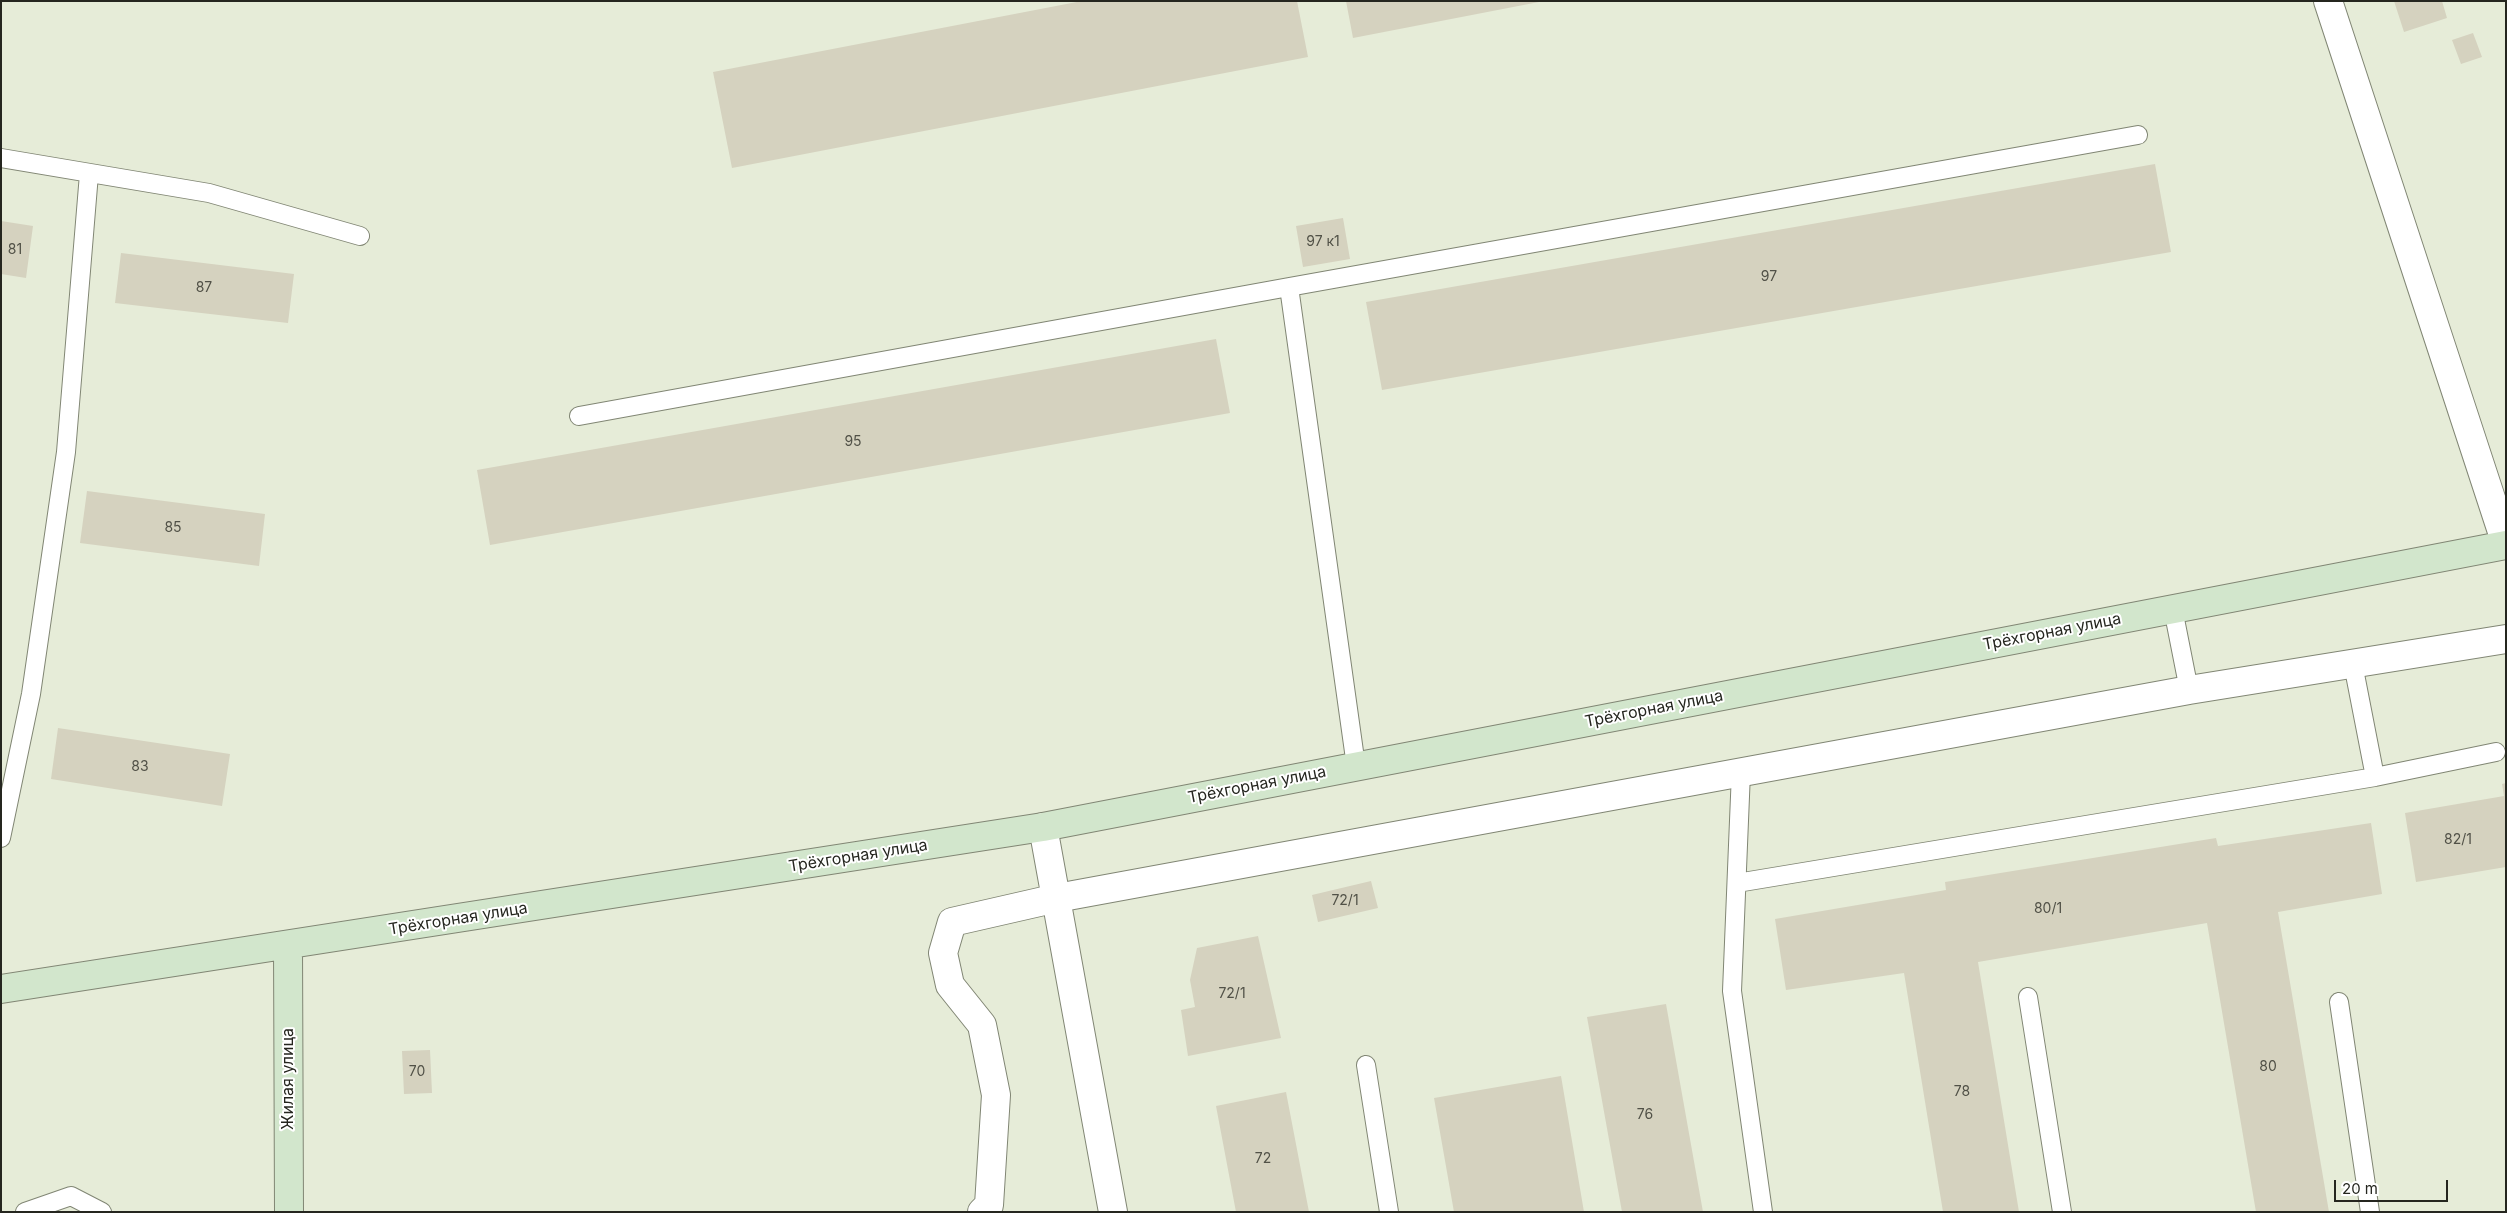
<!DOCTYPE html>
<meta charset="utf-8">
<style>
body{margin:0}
#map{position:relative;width:2507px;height:1213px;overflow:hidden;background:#e6ecd8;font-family:Inter,sans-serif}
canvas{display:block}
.frame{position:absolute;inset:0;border:2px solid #25261f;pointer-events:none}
.scale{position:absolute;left:2334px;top:1180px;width:114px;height:22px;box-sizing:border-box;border:2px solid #25261f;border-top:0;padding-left:6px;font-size:15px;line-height:18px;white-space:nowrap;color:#25261f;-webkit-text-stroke:4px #fff;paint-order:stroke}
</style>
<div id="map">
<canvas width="2507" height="1213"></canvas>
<div class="frame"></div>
<div class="scale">20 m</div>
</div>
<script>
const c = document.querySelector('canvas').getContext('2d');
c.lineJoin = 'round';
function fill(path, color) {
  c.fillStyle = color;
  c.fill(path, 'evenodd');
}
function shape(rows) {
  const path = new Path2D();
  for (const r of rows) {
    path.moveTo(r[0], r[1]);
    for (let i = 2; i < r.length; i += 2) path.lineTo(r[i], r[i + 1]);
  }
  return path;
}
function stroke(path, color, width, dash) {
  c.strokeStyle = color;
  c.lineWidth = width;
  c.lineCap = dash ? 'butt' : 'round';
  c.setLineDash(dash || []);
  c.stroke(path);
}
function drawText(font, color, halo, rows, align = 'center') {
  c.font = font + ' Inter,sans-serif';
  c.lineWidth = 4;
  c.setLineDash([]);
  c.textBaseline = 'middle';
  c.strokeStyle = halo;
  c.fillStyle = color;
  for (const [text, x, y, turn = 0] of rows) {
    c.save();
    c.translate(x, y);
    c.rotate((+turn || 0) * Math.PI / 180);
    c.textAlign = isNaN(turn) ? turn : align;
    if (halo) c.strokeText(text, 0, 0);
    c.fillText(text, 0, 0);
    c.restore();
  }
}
const building = shape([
 [1082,1,1297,1,1308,57,732,168,713,72],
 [1346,1,1539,1,1539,2,1353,38],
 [2394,1,2442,1,2447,18,2404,32],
 [2473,33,2482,57,2461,64,2452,40],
 [2155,164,2171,252,1382,390,1366,302],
 [1343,218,1350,259,1303,267,1296,226],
 [1,221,33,226,26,278,1,274],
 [121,253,294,274,288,323,115,303],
 [1216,339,1230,413,490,545,477,470],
 [87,491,265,514,259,566,80,543],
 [58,728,230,754,222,806,51,779],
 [2506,783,2506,867,2416,882,2405,813,2504,796,2502,784],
 [2371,823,2382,894,2278,912,2329,1212,2256,1212,2207,923,1978,962,2019,1212,1943,1212,1904,973,1786,990,1775,919,1946,890,1945,882,2216,838,2218,846],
 [1371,881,1378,908,1318,922,1312,895],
 [1258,936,1281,1038,1188,1056,1181,1010,1195,1007,1190,980,1197,948],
 [1666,1004,1703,1212,1622,1212,1587,1017],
 [430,1050,432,1093,404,1094,402,1051],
 [1561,1076,1584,1212,1454,1212,1434,1098],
 [1286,1092,1309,1212,1236,1212,1216,1106]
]);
const lane = shape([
 [1,158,209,193,360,236],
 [1289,287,2138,135],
 [579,416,1289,287,1356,766],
 [2173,609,2189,690],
 [2353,664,2375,777,2496,752],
 [1741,772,1732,991,1763,1212],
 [1,838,31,694,66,452,89,174],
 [1737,883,2375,777],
 [2028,997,2062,1212],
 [2339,1002,2370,1212],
 [1366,1065,1389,1212],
 [25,1212,71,1196,102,1212]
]);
const street = shape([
 [2328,1,2506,544],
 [1043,827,1113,1212],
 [982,1212,989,1205,996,1095,982,1025,950,985,943,953,952,922,1057,898,2189,690,2506,639]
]);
const secondary = shape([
 [288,946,289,1212],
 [1,989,1043,827,2506,545]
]);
const numberNames = [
 ["97 к1",1323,242],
 ["81",15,250],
 ["97",1769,277],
 ["87",204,288],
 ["95",853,442],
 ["85",173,528],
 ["83",140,767],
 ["82/1",2458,840],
 ["72/1",1345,901],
 ["80/1",2048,909],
 ["72/1",1232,994],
 ["80",2268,1067],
 ["70",417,1072],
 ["78",1962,1092],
 ["76",1645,1115],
 ["72",1263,1159]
];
const streetNames = [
 ["Трёхгорная улица",2052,632,-11],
 ["Трёхгорная улица",1654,709,-11],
 ["Трёхгорная улица",1257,785,-11],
 ["Трёхгорная улица",858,856,-9],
 ["Трёхгорная улица",458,919,-9],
 ["Жилая улица",288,1079,-90]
];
fill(building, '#d5d2bf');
stroke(lane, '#818674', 20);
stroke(street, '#818674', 30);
stroke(secondary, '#818674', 30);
stroke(lane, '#fff', 18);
stroke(street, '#fff', 28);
stroke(secondary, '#d2e6cc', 28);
drawText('14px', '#515147', null, numberNames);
drawText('16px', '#25261f', '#fff', streetNames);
</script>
